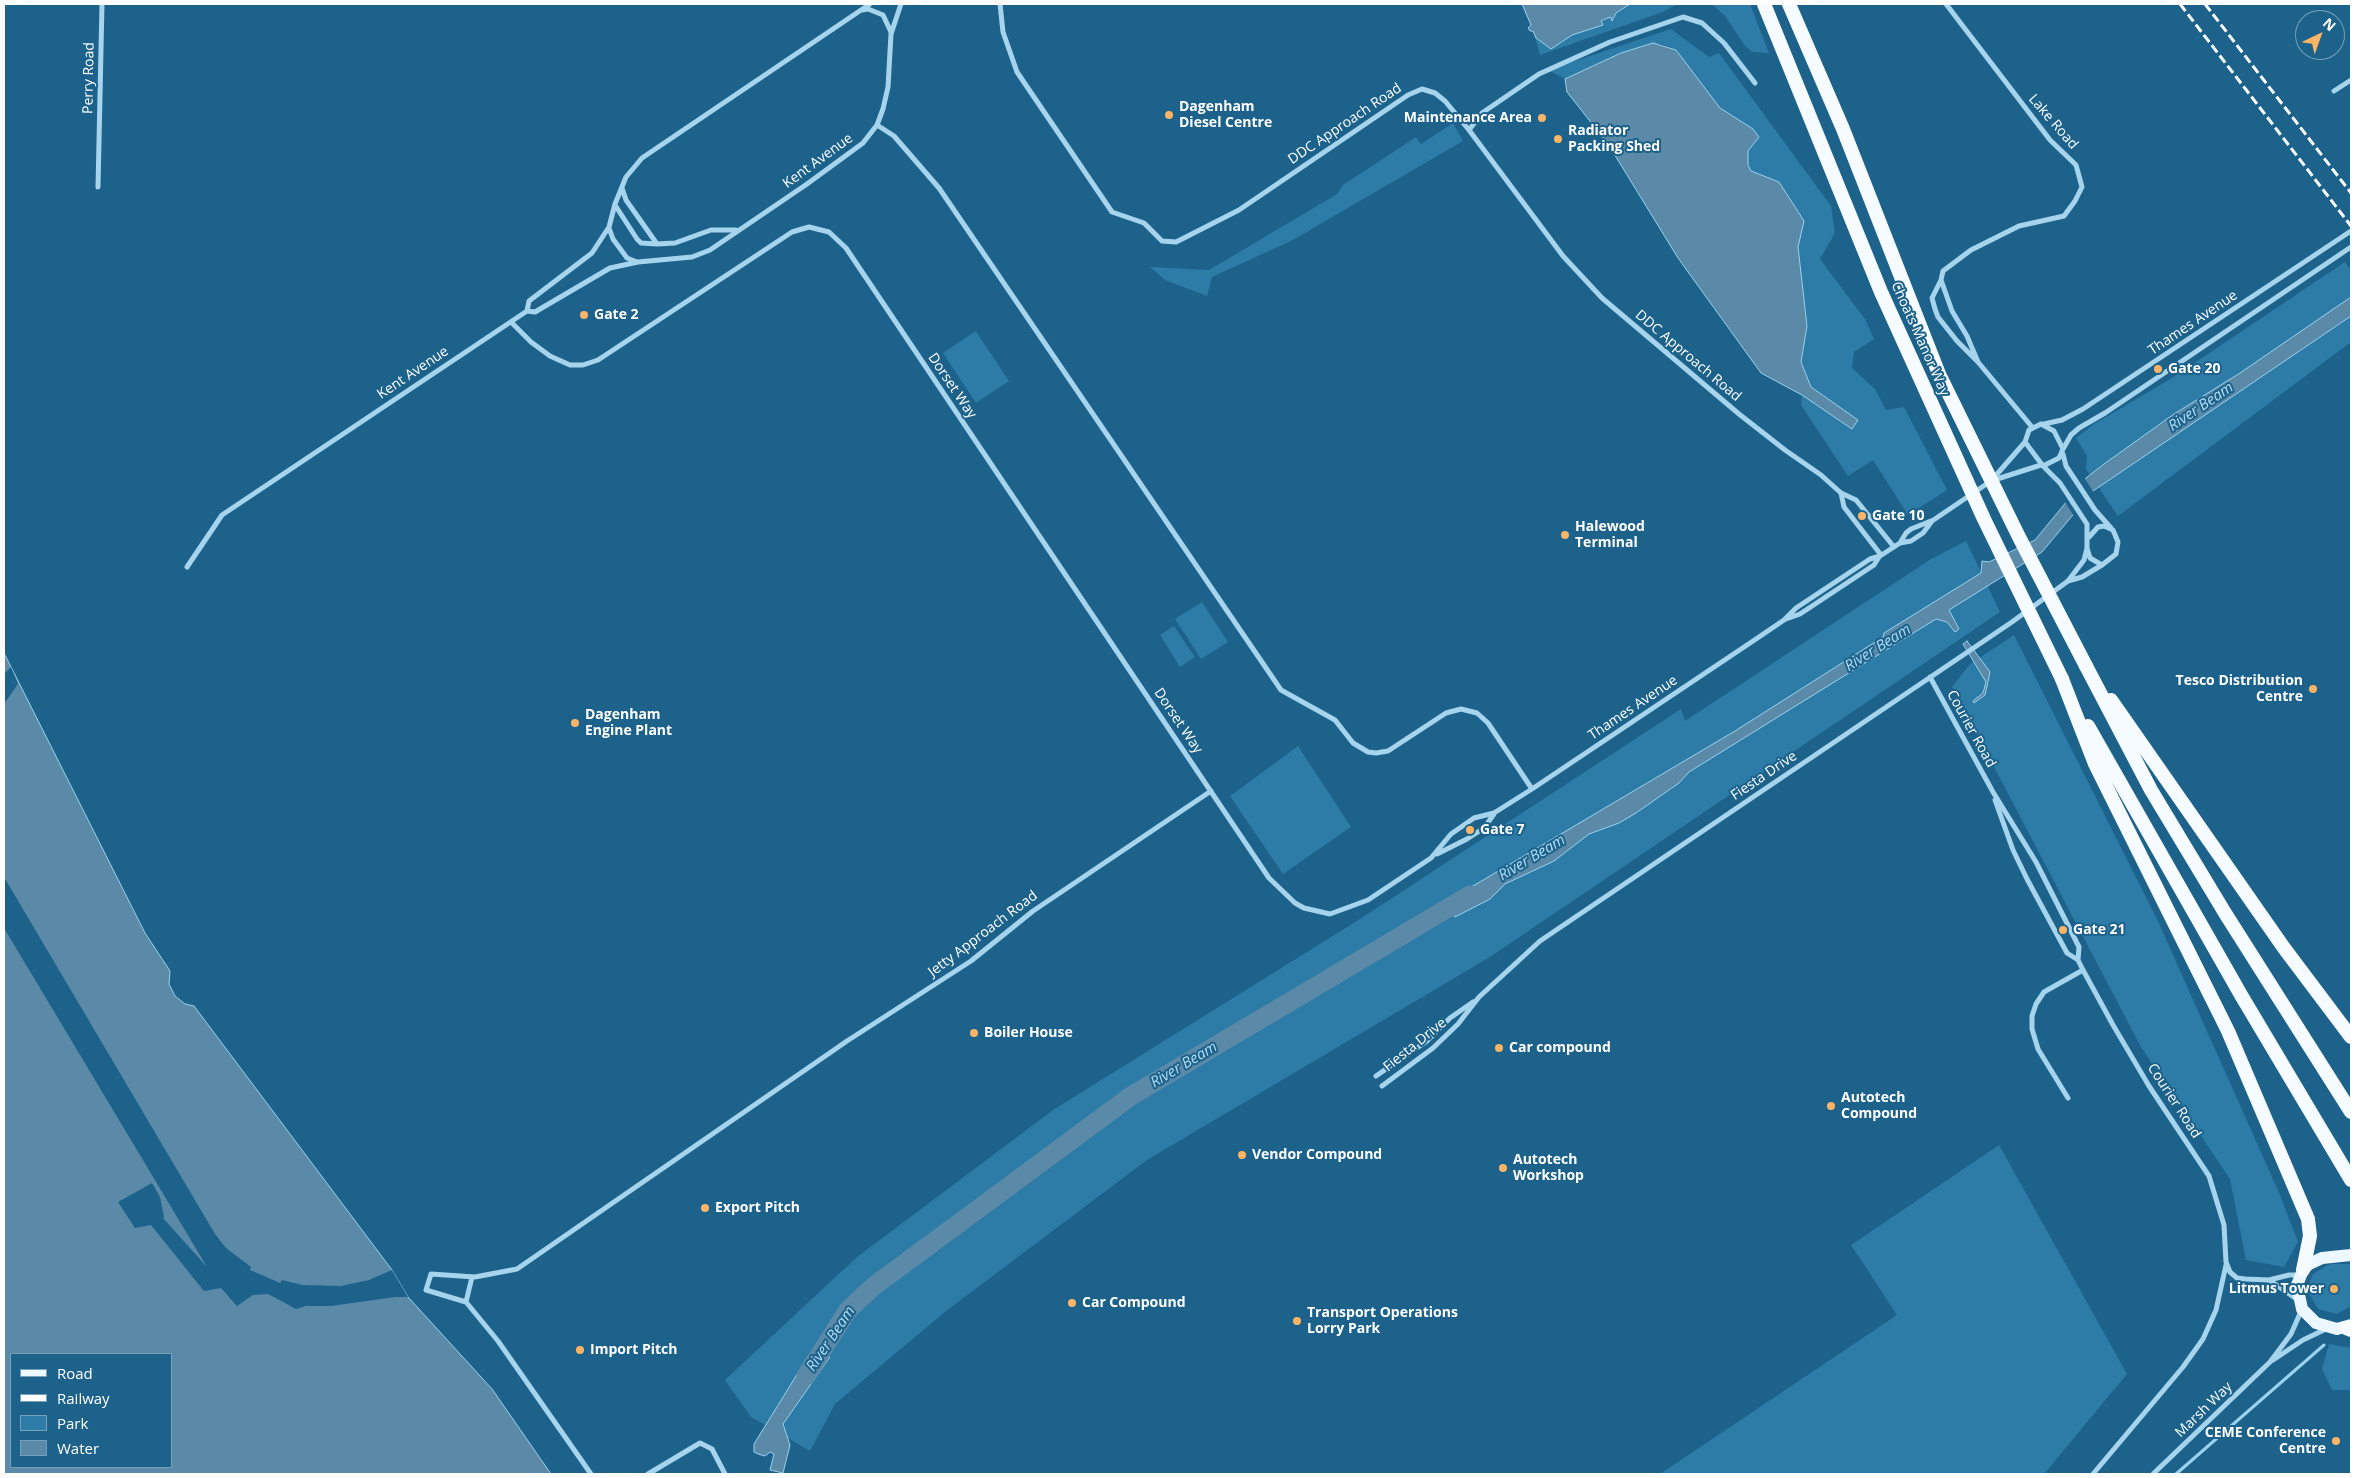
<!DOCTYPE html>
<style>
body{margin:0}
#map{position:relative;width:2355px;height:1478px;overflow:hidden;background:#1c628b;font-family:"Open Sans",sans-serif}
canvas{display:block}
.frame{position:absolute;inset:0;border:5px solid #fff;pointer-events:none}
.legend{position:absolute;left:10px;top:1353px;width:162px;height:115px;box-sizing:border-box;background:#1c628b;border:1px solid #77a1b9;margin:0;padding:6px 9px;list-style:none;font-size:15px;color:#fff}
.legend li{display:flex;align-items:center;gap:10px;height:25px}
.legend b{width:25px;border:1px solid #77a1b9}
.north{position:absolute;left:2295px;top:10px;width:50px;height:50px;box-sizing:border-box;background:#1c628b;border:1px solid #77a1b9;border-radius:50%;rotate:42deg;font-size:14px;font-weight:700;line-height:20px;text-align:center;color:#fff}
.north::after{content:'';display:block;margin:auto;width:18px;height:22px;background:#fdb465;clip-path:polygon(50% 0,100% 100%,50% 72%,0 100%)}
</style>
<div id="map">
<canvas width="2355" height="1478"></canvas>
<div class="frame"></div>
<ul class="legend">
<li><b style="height:6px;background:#edf7ff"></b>Road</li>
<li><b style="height:6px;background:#fff"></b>Railway</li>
<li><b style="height:14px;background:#2c7ca7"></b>Park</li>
<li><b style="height:14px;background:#5a8aa7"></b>Water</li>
</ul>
<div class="north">N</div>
</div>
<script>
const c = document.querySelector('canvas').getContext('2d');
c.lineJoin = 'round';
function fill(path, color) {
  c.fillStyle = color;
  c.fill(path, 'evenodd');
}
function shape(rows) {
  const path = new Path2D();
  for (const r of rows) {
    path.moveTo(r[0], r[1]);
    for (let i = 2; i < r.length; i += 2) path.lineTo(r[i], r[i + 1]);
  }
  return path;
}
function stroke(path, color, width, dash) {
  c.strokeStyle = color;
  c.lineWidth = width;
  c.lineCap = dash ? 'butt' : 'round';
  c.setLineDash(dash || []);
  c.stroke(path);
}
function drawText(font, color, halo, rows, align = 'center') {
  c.font = font + ' "Open Sans",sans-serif';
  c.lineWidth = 4;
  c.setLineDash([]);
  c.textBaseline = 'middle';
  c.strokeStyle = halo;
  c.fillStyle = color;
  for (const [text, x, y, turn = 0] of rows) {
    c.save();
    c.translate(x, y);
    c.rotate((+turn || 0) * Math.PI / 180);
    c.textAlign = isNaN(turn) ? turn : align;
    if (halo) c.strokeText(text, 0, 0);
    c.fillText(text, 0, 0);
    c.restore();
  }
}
const green = shape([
 [1630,4,1677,4,1663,12,1540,55,1533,30,1536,38,1551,49,1572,35,1602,25,1601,21,1605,19,1611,17,1613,20,1616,13],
 [1712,4,1750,4,1769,53,1752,52,1745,46,1725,16],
 [1671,29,1709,57,1719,53,1831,206,1835,233,1820,259,1865,319,1874,339,1854,352,1852,368,1875,389,1886,410,1904,407,1947,490,1908,515,1873,460,1848,476,1801,405,1802,395,1852,429,1858,420,1811,387,1801,362,1807,326,1798,247,1804,221,1779,182,1751,171,1748,165,1748,150,1759,137,1753,130,1720,108,1676,50,1668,46,1660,44,1621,53,1565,79,1548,70],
 [1453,123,1463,141,1291,241,1212,277,1207,296,1165,280,1150,267,1209,270,1337,194,1343,185,1416,137,1421,144],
 [2345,262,2351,271,2351,342,2118,516,2086,469,2087,456,2076,438,2094,424,2172,378],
 [976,331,1009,381,976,403,943,353],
 [1966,541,2000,612,1490,957,1147,1160,946,1311,835,1404,810,1451,788,1438,783,1424,830,1358,809,1355,765,1425,751,1417,725,1380,857,1257,1053,1110,1360,919,1681,709,1685,721,1931,559],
 [1202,602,1228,642,1201,659,1175,619],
 [1174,626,1195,657,1180,667,1160,635],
 [2014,635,2157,919,2280,1195,2298,1242,2284,1267,2246,1260,2230,1179,2141,1047,1952,687,1970,664],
 [1298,746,1351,827,1283,874,1230,796],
 [1999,1145,2127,1374,2044,1474,1660,1474,1897,1315,1851,1245],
 [2330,1264,2351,1264,2351,1306,2337,1314,2318,1309,2308,1292,2308,1286,2313,1274],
 [2329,1344,2351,1348,2351,1390,2332,1390,2322,1369]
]);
const water = shape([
 [1522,4,1630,4,1616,13,1612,21,1611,17,1605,19,1601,21,1603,25,1572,35,1551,49,1536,38,1533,31,1530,31,1528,28,1531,25,1522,4],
 [1653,43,1676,50,1720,108,1753,129,1759,137,1748,151,1748,165,1751,171,1779,182,1804,221,1798,247,1807,326,1801,362,1811,387,1858,420,1852,429,1802,395,1761,373,1678,258,1608,144,1567,92,1565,79,1621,53,1653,43],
 [2351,297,2351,316,2093,491,2042,552,1949,610,1959,629,1955,632,1947,622,1936,619,1689,772,1679,783,1636,813,1619,823,1589,834,1554,861,1505,884,1490,899,1455,917,1446,902,1735,731,1883,637,1884,633,1981,573,1982,561,1989,562,2035,540,2086,478,2104,464,2174,414,2240,373,2351,297],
 [1967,641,1990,672,1985,695,1974,703,1973,701,1983,693,1986,682,1963,644,1967,641],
 [4,653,145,933,170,971,169,984,175,996,185,1004,194,1006,392,1270,408,1297,492,1389,551,1474,4,1474,4,653],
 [11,1354,171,1354,171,1467,11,1467,11,1354],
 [809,1355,830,1357,783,1424,790,1445,783,1473,770,1470,774,1454,770,1452,765,1456,758,1454,754,1452,754,1444,809,1355]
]);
const pier = shape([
 [2084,477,2094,493,2075,518,2065,502],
 [11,667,18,684,4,704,4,674],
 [4,877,215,1234,226,1248,251,1267,250,1270,280,1283,282,1280,302,1285,341,1286,369,1280,392,1270,408,1297,395,1297,331,1306,306,1306,296,1309,268,1294,253,1295,237,1306,221,1288,204,1291,151,1225,135,1228,118,1202,152,1183,160,1197,164,1217,163,1218,207,1267,4,928]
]);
const stream = shape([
 [2176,1474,2324,1345]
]);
const river = shape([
 [806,1376,848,1310,874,1286,1131,1096,1470,895]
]);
const minor = shape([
 [1000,4,1003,32,1017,72,1112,212,1144,223,1162,241,1176,242,1184,238,1239,210,1408,95,1422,89,1435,93,1445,101,1469,130,1563,256,1602,298,1739,414,1785,450,1821,475,1841,493,1856,500,1894,547],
 [1946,4,2050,140,2076,165,2082,187,2075,201,2064,216,2019,226,1971,250,1943,271,1941,280,1932,298,1935,309,1938,317,1957,341,1977,361],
 [862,10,868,9,883,15,891,32],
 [2334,91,2351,80],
 [877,125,894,136,939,188,1281,690,1335,720,1353,743,1368,752,1376,753,1388,751,1446,713,1461,709,1477,713,1488,723,1532,789],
 [1469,130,1482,113,1539,74,1610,42,1683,17,1702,23,1724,43,1755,83],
 [98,187,102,4],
 [622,188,626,200,657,244,675,243,711,230,736,230],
 [615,205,637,239,641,243,657,244],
 [609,228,613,239,627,258,637,262],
 [1941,280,1952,311,1967,336,1978,362,2032,427],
 [527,311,529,301,592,253,609,227,615,204,626,177,642,158,870,4],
 [511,322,531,342,550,356,570,365,583,365,598,360,792,232,809,227,829,232,846,248,1269,878,1295,903,1304,908,1330,914,1368,900,1431,858,1451,834,1464,825,1474,818,1494,813,1532,789,1756,639,1784,620,1796,608,1870,559,1880,556,1900,543,1911,541,1923,533,1932,521,1991,481,2025,442],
 [2041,424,2054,431,2063,449,2059,458,2043,466,2025,442,2029,430,2041,424],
 [2044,424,2062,420,2083,409,2351,231],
 [2063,449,2071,435,2079,428,2105,413,2351,247],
 [2063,454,2066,466,2095,510,2111,528],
 [2043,466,2060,483,2087,524,2087,548,2090,558,2102,565,2116,554,2118,542,2113,530,2104,526,2098,527,2089,537],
 [1994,480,2041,465],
 [1841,493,1844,507,1881,555],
 [1900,543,1906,533,1911,529,1931,521],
 [187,567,222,515,527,311,535,312,610,268,638,262,692,257,710,250,807,184,863,143,877,125,883,109,888,87,891,34,901,4],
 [2068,581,2082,577,2102,565],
 [1786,619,1800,614,1874,565,1879,557],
 [1930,677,1993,792,2036,862,2079,947,2078,960,2083,970,2113,1025,2149,1086,2209,1176,2224,1225,2226,1262,2230,1272,2237,1278,2245,1279,2269,1280,2289,1275,2300,1275],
 [1995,800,2013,850,2027,879,2067,953,2078,960],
 [1437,854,1467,839,1484,828,1494,814],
 [1376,1076,1427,1041,1450,1018,1473,1002],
 [1382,1086,1433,1048,1458,1024,1479,997,1540,941,2012,622,2068,581,2084,560,2087,548],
 [2068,1098,2038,1049,2032,1029,2032,1016,2036,1004,2044,992,2083,970],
 [472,1277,466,1302,498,1341,591,1474],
 [2269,1280,2298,1300],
 [466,1302,426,1290,431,1274,475,1277,517,1269,847,1041,971,961,1033,911,1211,791],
 [2273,1360,2303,1340,2326,1329],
 [648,1474,700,1443,712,1449,725,1474],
 [2093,1474,2183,1367,2203,1339,2216,1310,2226,1265],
 [2153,1474,2270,1362,2291,1334,2302,1309]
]);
const primary = shape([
 [2351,1255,2322,1258,2309,1264,2303,1270,2297,1285,2302,1309,2316,1323,2337,1329,2351,1325]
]);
const trunk = shape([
 [2086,666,2151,790,2225,913,2351,1112],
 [2062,679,2095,764,2228,1031,2308,1219,2310,1236,2303,1270],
 [2111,700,2284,948,2351,1037],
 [2088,726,2241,995,2351,1180],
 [2346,1328,2351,1330]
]);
const rail = shape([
 [2180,4,2351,226],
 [2205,4,2351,193]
]);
const trunkBridge = shape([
 [1764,4,1881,292,1984,519,2062,679],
 [1789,4,1843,129,1939,374,2019,537,2086,666]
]);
const markers = [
 [1169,115,5,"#fdb465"],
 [1542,118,5,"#fdb465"],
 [1558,139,5,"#fdb465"],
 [584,315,5,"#fdb465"],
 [2158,369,5,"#fdb465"],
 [1862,516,5,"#fdb465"],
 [1565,535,5,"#fdb465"],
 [2313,689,5,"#fdb465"],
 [575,723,5,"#fdb465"],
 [1470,830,5,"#fdb465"],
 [2063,930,5,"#fdb465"],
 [974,1033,5,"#fdb465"],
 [1499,1048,5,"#fdb465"],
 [1831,1106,5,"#fdb465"],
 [1242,1155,5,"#fdb465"],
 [1503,1168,5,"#fdb465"],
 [705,1208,5,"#fdb465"],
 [2334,1289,5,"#fdb465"],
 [1072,1303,5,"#fdb465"],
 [1297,1321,5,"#fdb465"],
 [580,1350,5,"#fdb465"],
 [2336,1441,5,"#fdb465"]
];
const streetNames = [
 ["Perry Road",89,78,-89],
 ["Lake Road",2053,122,49],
 ["DDC Approach Road",1345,124,-34],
 ["Kent Avenue",818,161,-36],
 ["Thames Avenue",2193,323,-34],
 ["Choats Manor Way",1920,339,66],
 ["DDC Approach Road",1688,356,40],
 ["Kent Avenue",413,373,-34],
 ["Dorset Way",952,386,56],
 ["Thames Avenue",1633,708,-34],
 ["Dorset Way",1178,721,56],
 ["Courier Road",1971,729,61],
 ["Fiesta Drive",1764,776,-34],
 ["Jetty Approach Road",983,934,-37],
 ["Fiesta Drive",1415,1045,-39],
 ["Courier Road",2174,1101,57],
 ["Marsh Way",2204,1410,-44]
];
const poiNames = [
 ["Dagenham",1179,107],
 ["Diesel Centre",1179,123],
 ["Maintenance Area",1532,118,"right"],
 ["Radiator",1568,131],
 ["Packing Shed",1568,147],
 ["Gate 2",594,315],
 ["Gate 20",2168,369],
 ["Gate 10",1872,516],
 ["Halewood",1575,527],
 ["Terminal",1575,543],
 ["Tesco Distribution",2303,681,"right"],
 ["Centre",2303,697,"right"],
 ["Dagenham",585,715],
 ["Engine Plant",585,731],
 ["Gate 7",1480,830],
 ["Gate 21",2073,930],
 ["Boiler House",984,1033],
 ["Car compound",1509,1048],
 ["Autotech",1841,1098],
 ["Compound",1841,1114],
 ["Vendor Compound",1252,1155],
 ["Autotech",1513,1160],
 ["Workshop",1513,1176],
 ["Export Pitch",715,1208],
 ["Litmus Tower",2324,1289,"right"],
 ["Car Compound",1082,1303],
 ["Transport Operations",1307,1313],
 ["Lorry Park",1307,1329],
 ["Import Pitch",590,1350],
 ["CEME Conference",2326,1433,"right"],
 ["Centre",2326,1449,"right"]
];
const waterNames = [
 ["River Beam",2201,407,-34],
 ["River Beam",1878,648,-32],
 ["River Beam",1532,858,-31],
 ["River Beam",1184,1065,-31],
 ["River Beam",831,1339,-56]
];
fill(green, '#2c7ca7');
fill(water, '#5a8aa7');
stroke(water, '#9ad2ee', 1);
fill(pier, '#1c628b');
stroke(stream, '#9ad2ee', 3);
stroke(river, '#5a8aa7', 19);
stroke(minor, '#a7d4ed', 5);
stroke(primary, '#edf7ff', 12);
stroke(trunk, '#f6fbff', 14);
stroke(rail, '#fff', 3, [9, 4]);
stroke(trunkBridge, '#f6fbff', 14);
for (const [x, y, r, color] of markers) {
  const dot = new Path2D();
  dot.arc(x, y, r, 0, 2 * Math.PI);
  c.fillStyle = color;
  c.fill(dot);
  stroke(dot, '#1c628b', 2);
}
drawText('14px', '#fff', '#1c628b', streetNames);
drawText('bold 14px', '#fff', '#1c628b', poiNames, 'left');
drawText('italic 15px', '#b3ddf4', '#1c628b', waterNames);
</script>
